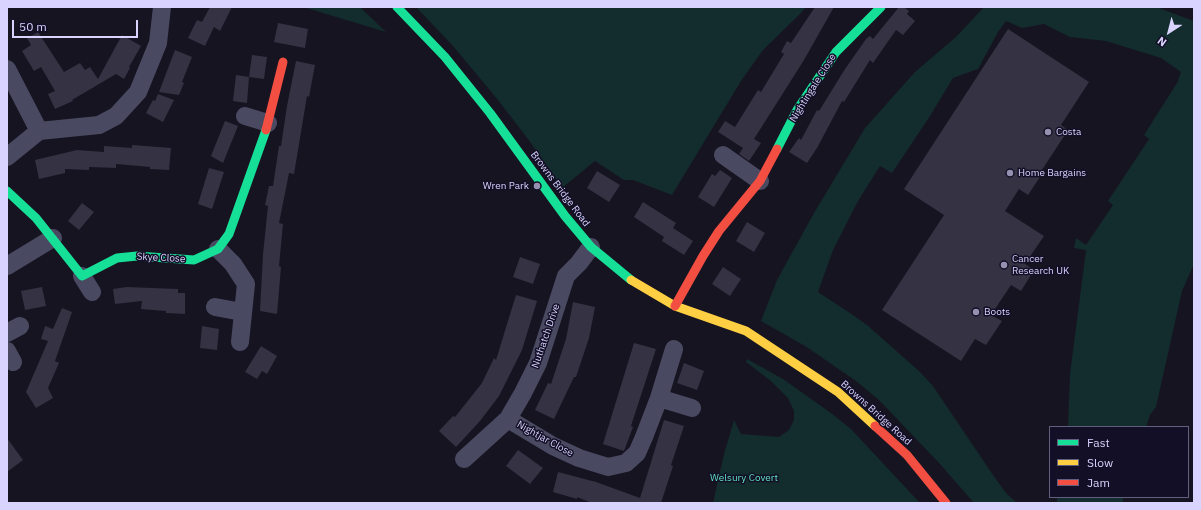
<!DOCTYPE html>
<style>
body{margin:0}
#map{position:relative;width:1201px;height:510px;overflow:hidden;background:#161421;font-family:"IBM Plex Sans",sans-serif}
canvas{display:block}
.frame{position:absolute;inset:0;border:8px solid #d9d4ff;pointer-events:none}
.legend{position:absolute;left:1049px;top:426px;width:140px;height:72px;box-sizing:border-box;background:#130f26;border:1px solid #625e7d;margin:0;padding:5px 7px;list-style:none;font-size:12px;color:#d9d4ff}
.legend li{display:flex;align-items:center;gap:8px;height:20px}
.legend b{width:20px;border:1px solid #625e7d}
.north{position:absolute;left:1149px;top:12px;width:40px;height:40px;-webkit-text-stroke:3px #130f26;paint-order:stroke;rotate:216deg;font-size:11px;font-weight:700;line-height:16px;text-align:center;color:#d9d4ff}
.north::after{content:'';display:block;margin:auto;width:14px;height:18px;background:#d9d4ff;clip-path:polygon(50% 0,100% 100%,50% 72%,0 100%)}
.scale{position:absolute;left:12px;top:20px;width:126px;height:18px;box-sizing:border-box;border:2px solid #d9d4ff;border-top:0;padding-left:5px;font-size:12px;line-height:14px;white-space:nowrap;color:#d9d4ff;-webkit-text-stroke:3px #130f26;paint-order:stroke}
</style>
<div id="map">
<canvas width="1201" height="510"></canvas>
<div class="frame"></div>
<ul class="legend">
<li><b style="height:5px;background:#16e098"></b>Fast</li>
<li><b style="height:5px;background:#ffcf43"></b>Slow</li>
<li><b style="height:5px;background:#f24e42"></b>Jam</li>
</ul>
<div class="north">N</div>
<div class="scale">50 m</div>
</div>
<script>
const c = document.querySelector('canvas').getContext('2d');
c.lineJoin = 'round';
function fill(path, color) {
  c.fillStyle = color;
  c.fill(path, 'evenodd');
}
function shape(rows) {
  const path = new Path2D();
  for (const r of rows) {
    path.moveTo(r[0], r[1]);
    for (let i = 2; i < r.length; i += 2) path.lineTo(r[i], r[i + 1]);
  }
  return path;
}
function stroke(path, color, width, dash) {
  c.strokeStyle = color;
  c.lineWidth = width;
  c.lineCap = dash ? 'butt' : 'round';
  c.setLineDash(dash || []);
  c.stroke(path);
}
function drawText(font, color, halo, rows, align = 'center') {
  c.font = font + ' "IBM Plex Sans",sans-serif';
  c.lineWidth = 3;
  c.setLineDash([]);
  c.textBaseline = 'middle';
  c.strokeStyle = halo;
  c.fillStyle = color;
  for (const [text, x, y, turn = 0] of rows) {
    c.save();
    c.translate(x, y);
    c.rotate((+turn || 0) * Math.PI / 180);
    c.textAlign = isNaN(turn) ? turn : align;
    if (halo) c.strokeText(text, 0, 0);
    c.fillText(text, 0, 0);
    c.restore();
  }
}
const green = shape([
 [303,7,360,7,386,32],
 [416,7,806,7,801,13,763,50,741,81,672,195,633,180,624,180,595,161,562,188,531,143,498,100,453,46],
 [984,7,1156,7,1194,21,1194,264,1182,291,1156,407,1150,415,1146,427,1068,427,1070,374,1086,250,1074,248,1076,238,1086,245,1113,205,1108,201,1149,139,1144,135,1177,83,1181,72,1161,58,1106,41,1070,37,1044,24,1022,28,1006,21,998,32,978,69,953,78,930,116,892,173,880,166,858,201,833,250,818,292,850,313,867,325,919,371,933,386,993,475,1006,493,1017,503,974,503,940,464,879,400,856,381,805,346,761,321,777,280,814,213,865,128,915,72,957,36],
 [747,359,783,379,831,413,851,429,920,503,713,503,724,454,734,420,741,434,779,437,789,430,794,420,794,411,788,398,771,381,746,362],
 [1057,497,1124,497,1122,503,1057,503]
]);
const building = shape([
 [210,7,232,7,220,31,214,27,205,46,188,38,197,20,202,22],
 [815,7,834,7,804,60,754,139,761,143,749,161,739,154,743,148,718,132,725,121,735,127,758,90,761,92,784,54,781,52,787,41,791,43],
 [899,7,904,7,909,11,907,14,915,21,903,35,896,30,873,63,870,60,844,102,842,101,817,148,807,163,789,152,799,138,801,140,817,110,819,111,845,69,866,39,870,36,873,39],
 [278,23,308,29,305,48,274,42],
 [1008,29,1089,82,1061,125,1068,130,1040,173,1042,174,1028,195,1019,189,1005,211,1044,236,1025,264,1034,270,1021,291,1011,285,991,315,1002,321,986,345,975,339,961,361,882,310,944,215,904,189],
 [38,32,64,72,80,63,85,70,90,67,98,79,122,35,141,46,129,67,130,68,124,79,116,74,72,100,73,101,55,109,48,94,55,91,41,67,34,71,22,51,31,45,27,38],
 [175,50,192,57,182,82,184,83,179,95,159,92],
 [252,55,267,57,264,79,249,77],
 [296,61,315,65,309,97,307,96,294,174,289,173,279,223,283,224,279,266,281,267,277,314,260,311,263,254,268,206,265,205,269,186,273,186,279,146,281,146,287,106],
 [236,75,249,77,247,103,233,101],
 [158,94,174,100,163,122,146,113,153,100,155,101],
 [225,121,238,126,223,163,211,156],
 [132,145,171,148,169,170,150,169,150,167,116,164,116,168,89,167,89,170,65,169,65,173,39,179,35,160,77,150,104,152,104,146,132,148],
 [209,168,224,172,212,209,198,204],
 [720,170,732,178,714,207,698,197,712,174,715,176],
 [597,171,620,185,609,202,587,188],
 [643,202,676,223,673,228,693,241,684,255,662,241,664,237,634,217],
 [82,203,94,212,79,230,68,221],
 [747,222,765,233,754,252,736,241],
 [520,257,540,264,533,284,513,277],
 [723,267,741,279,730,296,712,284],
 [42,287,46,306,25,310,21,291],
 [127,287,178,289,178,293,185,293,185,314,166,313,166,311,141,309,142,301,115,304,113,289],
 [516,295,537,301,522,350,499,396,480,421,456,447,439,431,453,416,455,417,482,383,494,358,496,360],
 [573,302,595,307,589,338,576,377,574,377,554,419,535,410,548,383,551,384,566,339],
 [62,308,72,312,55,361,59,363,48,388,53,398,36,408,26,392,48,341,41,339,45,326,53,329],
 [202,326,219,329,217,350,200,348],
 [634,343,656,349,631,426,633,427,624,451,603,444],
 [261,346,277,356,267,374,262,371,257,379,245,372],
 [684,363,704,371,697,390,677,383],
 [664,420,684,426,671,465,673,466,661,503,592,503,577,497,577,499,553,492,558,472,596,482,640,498],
 [7,438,23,460,7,472],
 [518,450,543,468,530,484,506,466]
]);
const street = shape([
 [7,69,39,131],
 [245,116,268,123],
 [723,155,760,181],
 [7,157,39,131,99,125,116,116,138,92,158,43,162,7],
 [218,249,233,264,246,284,240,342],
 [7,266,53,238],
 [82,276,92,292],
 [215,307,242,312],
 [7,333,20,326],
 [7,351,13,362],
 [659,398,692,408],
 [508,419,553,446,579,458,608,467,626,463,637,453,644,437,659,398,674,349],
 [464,459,508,419,523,393,538,363,566,276,579,263,591,247]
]);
const fast = shape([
 [397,7,445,57,490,113,565,216,591,247,631,280],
 [777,149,797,110,836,52,881,7],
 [7,191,36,218,82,276,117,258,137,256,194,260,218,249,229,234,266,130]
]);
const slow = shape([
 [631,280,675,306,746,331,838,392,875,426]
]);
const jam = shape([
 [266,130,283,62],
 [675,306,703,256,719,231,760,181,777,149],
 [875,426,907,455,946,503]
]);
const markers = [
 [1048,132,4,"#9591b1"],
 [1010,173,4,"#9591b1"],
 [537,186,4,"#9591b1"],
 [1004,265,4,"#9591b1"],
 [976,312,4,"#9591b1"]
];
const streetNames = [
 ["Nightingale Close",813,88,-58],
 ["Browns Bridge Road",560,189,53],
 ["Skye Close",161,258,3],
 ["Nuthatch Drive",546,336,-71],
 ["Browns Bridge Road",876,413,42],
 ["Nightjar Close",545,439,29]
];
const poiNames = [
 ["Costa",1056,132],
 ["Home Bargains",1018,173],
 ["Wren Park",529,186,"right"],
 ["Cancer",1012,259],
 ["Research UK",1012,271],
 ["Boots",984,312]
];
const parkNames = [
 ["Welsury Covert",744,478]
];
fill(green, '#132c2d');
fill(building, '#343243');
stroke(street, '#4a4962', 18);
stroke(fast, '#16e098', 9);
stroke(slow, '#ffcf43', 9);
stroke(jam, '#f24e42', 9);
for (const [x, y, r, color] of markers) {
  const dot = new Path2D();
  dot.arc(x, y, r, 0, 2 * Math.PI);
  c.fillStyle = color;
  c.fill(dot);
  stroke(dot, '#130f26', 1.5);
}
drawText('10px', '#d9d4ff', '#130f26', streetNames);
drawText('10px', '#d9d4ff', '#130f26', poiNames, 'left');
drawText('10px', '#5fe0c0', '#130f26', parkNames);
</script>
